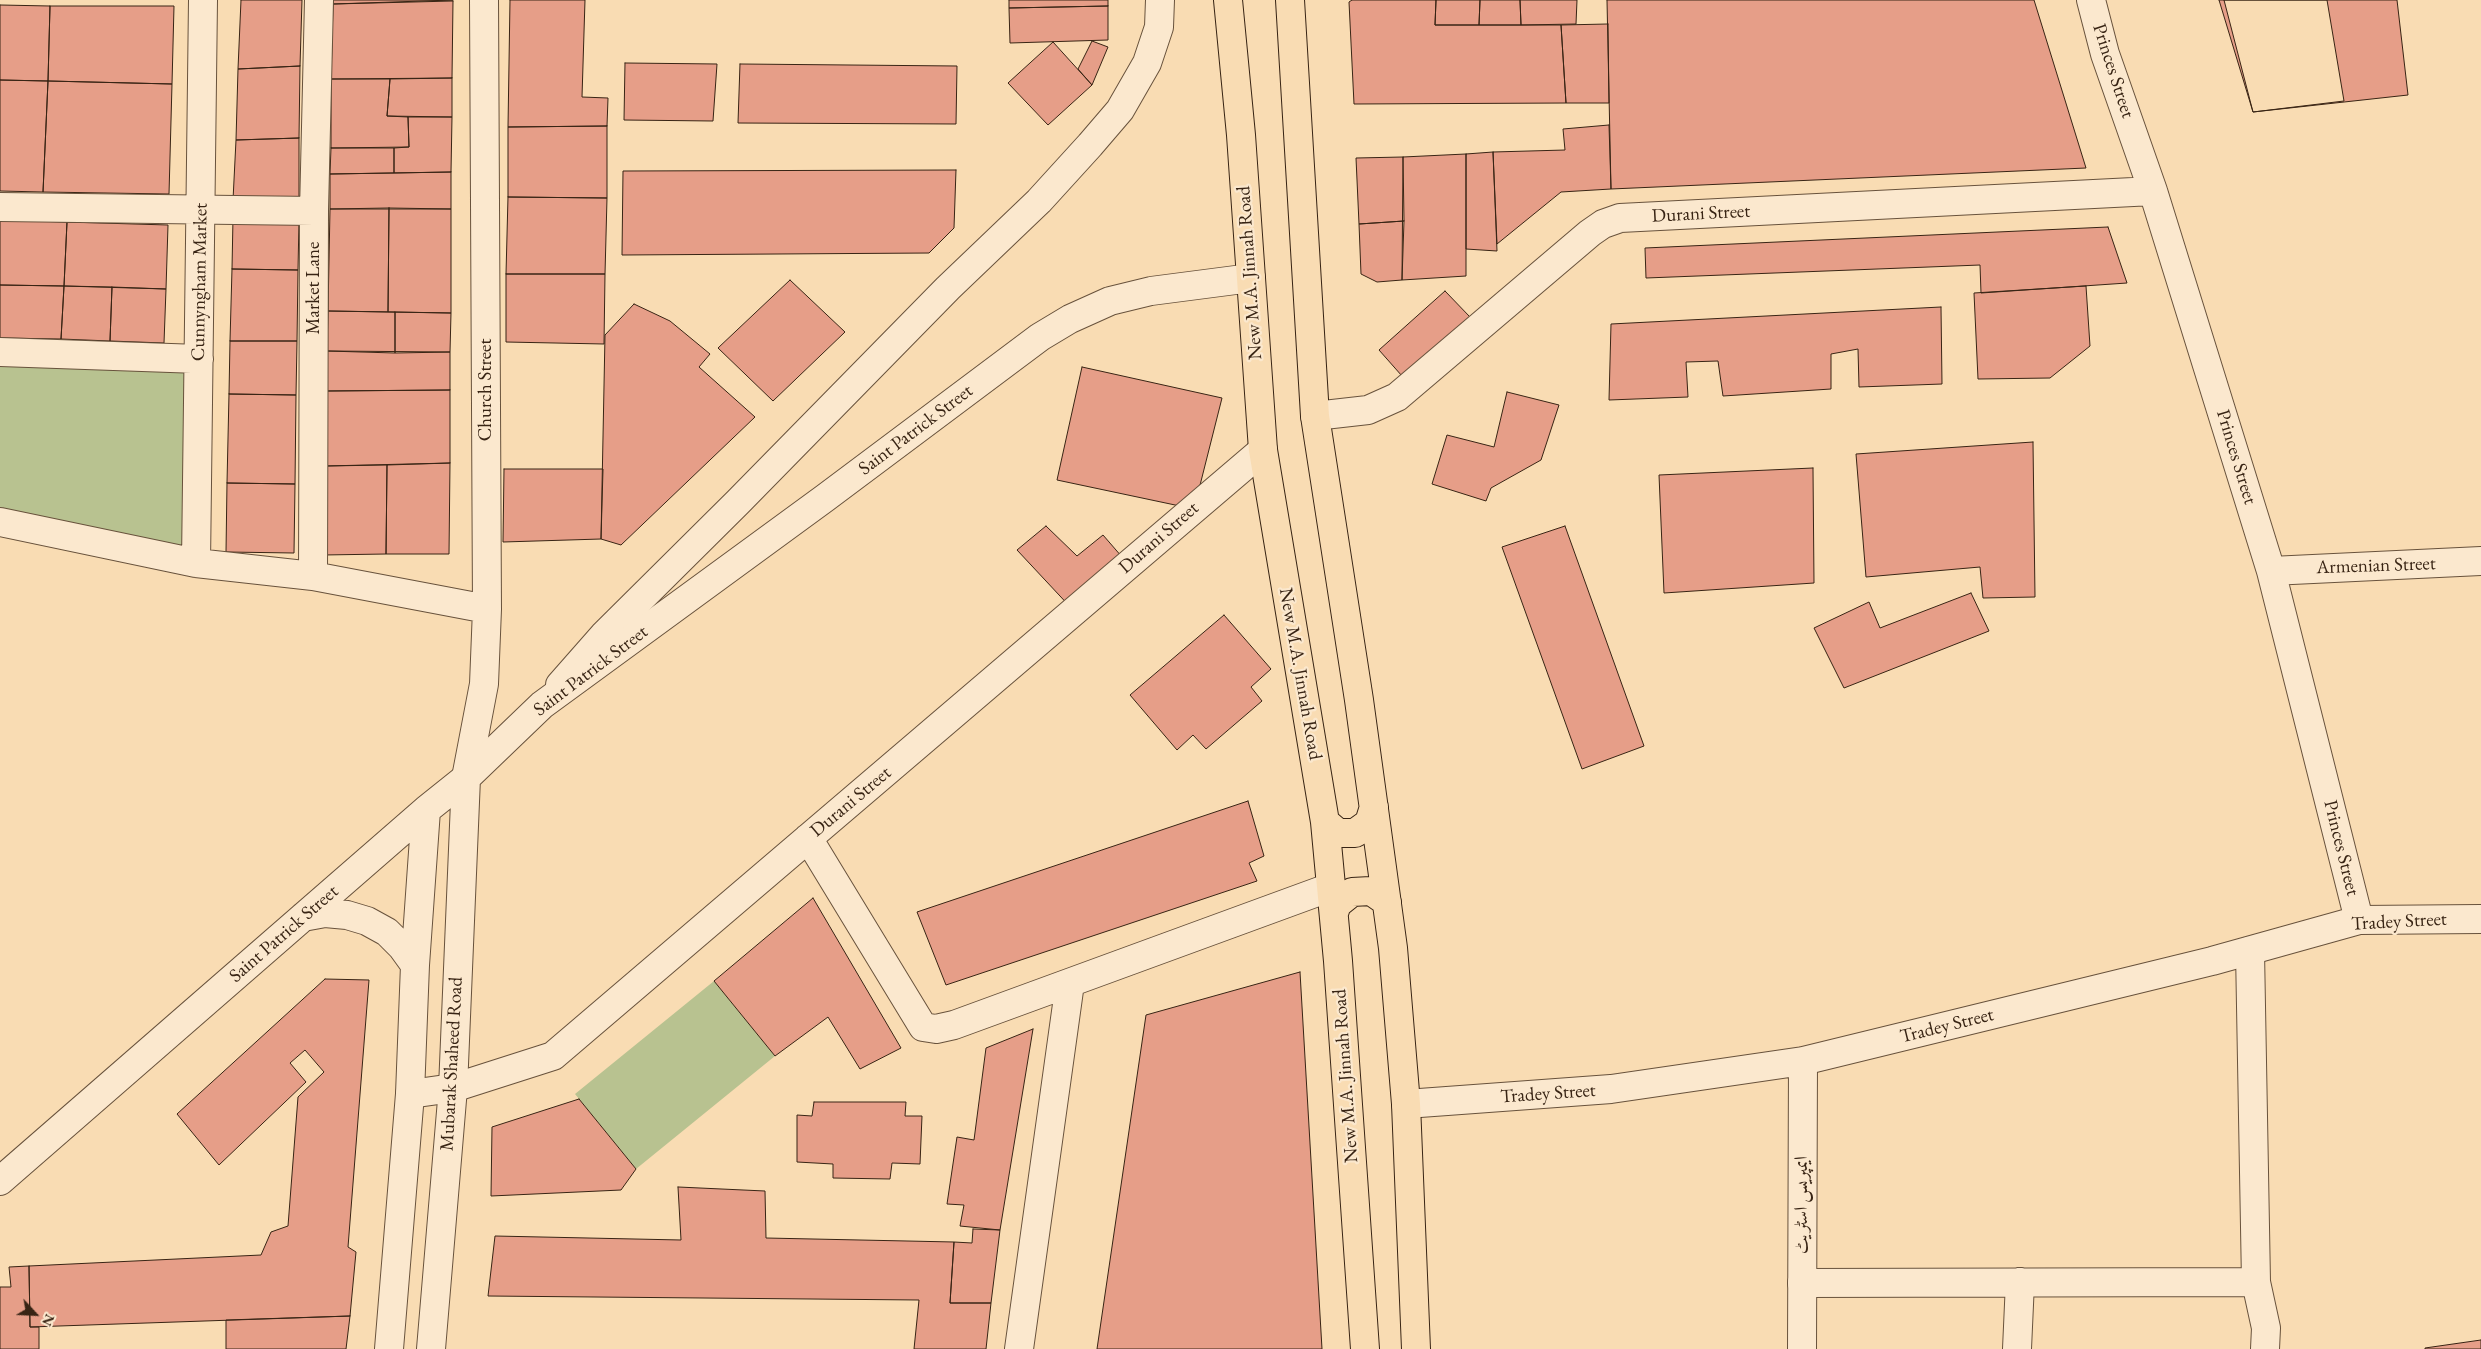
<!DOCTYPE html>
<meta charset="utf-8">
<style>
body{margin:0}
#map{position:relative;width:2481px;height:1349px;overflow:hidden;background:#f9dcb3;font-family:"EB Garamond",serif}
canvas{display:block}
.north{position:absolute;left:10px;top:1289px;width:50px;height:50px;-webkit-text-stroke:4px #fbe8ce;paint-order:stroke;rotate:115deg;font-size:14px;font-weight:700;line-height:20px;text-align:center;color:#382414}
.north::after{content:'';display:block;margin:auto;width:18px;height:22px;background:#382414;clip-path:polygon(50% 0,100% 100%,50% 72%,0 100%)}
</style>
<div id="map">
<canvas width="2481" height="1349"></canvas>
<div class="north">N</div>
</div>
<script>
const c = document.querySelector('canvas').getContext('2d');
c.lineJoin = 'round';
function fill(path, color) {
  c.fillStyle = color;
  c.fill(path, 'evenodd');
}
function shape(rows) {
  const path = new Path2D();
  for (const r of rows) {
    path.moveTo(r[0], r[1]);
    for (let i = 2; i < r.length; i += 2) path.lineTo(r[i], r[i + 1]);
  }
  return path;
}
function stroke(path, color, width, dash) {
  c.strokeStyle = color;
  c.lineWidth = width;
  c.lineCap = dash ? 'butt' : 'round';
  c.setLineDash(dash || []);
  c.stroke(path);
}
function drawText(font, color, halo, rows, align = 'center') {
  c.font = font + ' "EB Garamond",Amiri,serif';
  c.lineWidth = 4.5;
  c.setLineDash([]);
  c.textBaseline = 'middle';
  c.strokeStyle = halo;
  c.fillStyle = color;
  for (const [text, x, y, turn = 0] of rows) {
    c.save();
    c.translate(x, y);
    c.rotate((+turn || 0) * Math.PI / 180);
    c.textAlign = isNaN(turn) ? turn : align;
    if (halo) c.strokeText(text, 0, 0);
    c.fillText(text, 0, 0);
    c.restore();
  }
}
const green = shape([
 [0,352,199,359,196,563,0,522],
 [714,981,775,1056,636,1169,575,1094]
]);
const building = shape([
 [241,0,302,0,300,66,238,69,241,0],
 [333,0,453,0,333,4,333,0],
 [510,0,585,0,582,97,608,98,607,126,508,127,510,0],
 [1009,0,1108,0,1108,6,1009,8,1009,0],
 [1352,0,1436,0,1435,25,1561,25,1566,103,1354,104,1349,2,1352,0],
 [1436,0,1480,0,1479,25,1435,25,1436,0],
 [1480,0,1520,0,1521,25,1479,25,1480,0],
 [1520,0,1577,0,1576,24,1521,25,1520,0],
 [1607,0,2034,0,2086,168,1611,189,1607,0],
 [2219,0,2397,0,2408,95,2253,112,2219,0],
 [2224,0,2327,0,2344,101,2253,112,2224,0],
 [453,1,452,78,331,79,333,4,453,1],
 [0,5,50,6,48,81,0,80,0,5],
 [50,6,174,6,172,84,48,81,50,6],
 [1108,6,1108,40,1010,43,1009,8,1108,6],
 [1608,24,1609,103,1566,103,1561,25,1608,24],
 [1092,41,1108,47,1092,85,1078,69,1092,41],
 [1053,42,1092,85,1048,125,1008,83,1053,42],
 [625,63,717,64,713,121,624,120,625,63],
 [740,64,957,66,956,124,738,123,740,64],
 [300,66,299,138,236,140,238,69,300,66],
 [452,78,452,117,387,116,390,79,452,78],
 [331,79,390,79,387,116,408,117,409,147,331,148,331,79],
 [0,80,48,81,43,192,0,191,0,80],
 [48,81,172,84,169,194,43,192,48,81],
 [408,117,452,117,451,172,394,173,394,148,409,147,408,117],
 [1609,125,1611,189,1561,192,1497,244,1493,152,1565,150,1563,129,1609,125],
 [607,126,607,198,508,197,508,127,607,126],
 [299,138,299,204,233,200,236,140,299,138],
 [331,148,394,148,394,173,330,174,331,148],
 [1493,152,1497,251,1466,249,1466,154,1493,152],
 [1466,154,1466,276,1402,280,1403,157,1466,154],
 [1403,157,1404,221,1359,224,1356,158,1403,157],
 [956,170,954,228,929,253,622,255,623,171,956,170],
 [451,172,451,209,330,209,330,174,451,172],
 [508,197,607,198,605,274,506,274,508,197],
 [389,208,388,312,328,311,330,209,389,208],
 [389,208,451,209,451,313,388,312,389,208],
 [233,218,299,220,298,270,232,269,233,218],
 [0,220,67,222,64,286,0,285,0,220],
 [1404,221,1402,280,1377,282,1361,274,1359,224,1404,221],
 [67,222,168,225,166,289,64,286,67,222],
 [2108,227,2127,283,1981,293,1980,265,1646,278,1645,248,2108,227],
 [232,269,298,270,297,341,230,341,232,269],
 [506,274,605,274,604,344,506,342,506,274],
 [790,280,845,332,773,401,718,348,790,280],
 [0,285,64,286,61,339,0,338,0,285],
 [64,286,112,287,110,341,61,339,64,286],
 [2086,286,2090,346,2050,378,1978,379,1974,293,2086,286],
 [112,287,166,289,164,343,110,341,112,287],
 [1445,291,1470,317,1402,376,1379,350,1445,291],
 [634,304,670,321,710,354,699,367,755,417,621,545,601,539,605,335,634,304],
 [1941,307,1942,384,1859,387,1858,349,1831,354,1831,389,1723,396,1718,361,1686,362,1688,397,1609,400,1611,324,1941,307],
 [328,311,395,312,395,353,327,351,328,311],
 [395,312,451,313,450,352,395,353,395,312],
 [230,341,297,341,296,395,229,394,230,341],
 [327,351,450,352,450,390,326,391,327,351],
 [1082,367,1222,398,1194,509,1057,480,1082,367],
 [450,390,450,463,325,466,326,391,450,390],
 [1507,392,1559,405,1541,460,1491,488,1486,501,1432,484,1447,435,1494,447,1507,392],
 [229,394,296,395,295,484,227,483,229,394],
 [2033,442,2035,597,1983,598,1980,567,1866,577,1856,454,2033,442],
 [450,463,449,554,386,554,387,465,450,463],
 [387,465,386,554,323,555,325,466,387,465],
 [1813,468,1814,583,1664,593,1659,475,1813,468],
 [504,469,603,469,601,539,503,542,504,469],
 [227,483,295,484,294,553,226,552,227,483],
 [1046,526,1077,556,1103,535,1129,565,1074,611,1017,550,1046,526],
 [1565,526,1644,746,1582,769,1502,547,1565,526],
 [1971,593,1989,631,1844,688,1814,628,1869,602,1880,628,1971,593],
 [1224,615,1271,669,1251,687,1262,701,1206,749,1193,735,1177,750,1130,695,1224,615],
 [1248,801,1264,856,1249,863,1257,881,946,985,917,912,1248,801],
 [813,898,901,1048,860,1069,828,1017,775,1056,714,981,813,898],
 [1300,972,1322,1349,1097,1349,1146,1015,1300,972],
 [325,979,369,980,348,1247,356,1252,350,1316,30,1327,29,1266,261,1255,271,1232,288,1226,298,1097,324,1072,305,1050,290,1063,306,1082,219,1165,177,1114,325,979],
 [1033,1029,1000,1230,960,1226,964,1205,947,1204,957,1137,974,1140,986,1048,1033,1029],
 [579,1099,636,1169,621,1190,491,1196,492,1127,579,1099],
 [814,1102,906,1102,905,1116,922,1116,920,1164,892,1163,890,1179,833,1178,833,1164,797,1162,797,1115,812,1116,814,1102],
 [678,1187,765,1191,766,1238,954,1242,950,1303,991,1303,986,1349,914,1349,919,1300,488,1296,495,1236,681,1240,678,1187],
 [973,1229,1000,1230,991,1303,950,1303,954,1242,972,1243,973,1229],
 [29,1266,30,1327,39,1327,39,1349,0,1349,0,1287,11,1287,9,1267,29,1266],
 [350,1316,346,1349,226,1349,226,1320,350,1316],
 [2481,1340,2481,1349,2425,1349,2425,1348,2481,1340]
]);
const minor = shape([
 [2091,0,2105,54,2153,191,2271,571,2359,920],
 [0,207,314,211],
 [0,352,199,359],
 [1315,416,1368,410,1397,397,1590,233,1603,224,1620,218,2153,191],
 [0,522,196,563,313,576,487,609],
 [196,563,203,0],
 [2271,571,2481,561],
 [313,576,314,211,319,0],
 [560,685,604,635,738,502,948,288,1039,201,1090,145,1120,110,1147,63,1159,27,1160,0],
 [466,778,484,684,487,609,484,0],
 [808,838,923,1027,936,1029,954,1025,1331,887],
 [410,1094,453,1088,553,1056,1263,450],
 [2256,1282,2266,1328,2265,1349],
 [1802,1283,2256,1282,2250,951],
 [1019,1349,1070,983],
 [2017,1349,2020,1282]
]);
const tertiary = shape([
 [303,917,325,913,347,915,367,921,387,932,402,947,415,965],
 [1406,1104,1611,1089,1803,1061,2212,961,2359,920,2481,919],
 [0,1181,426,810,466,778,542,705,825,498,1040,337,1070,319,1110,301,1151,291,1251,278],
 [389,1349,410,1094,415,965,426,810],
 [431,1349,453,1088,466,778],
 [1802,1349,1803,1061]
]);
const primary = shape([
 [1228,0,1241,135,1263,450,1325,822,1338,961,1365,1349],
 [1290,0,1315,416,1359,700,1393,948,1406,1104,1416,1349],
 [1325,822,1338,833,1355,833,1369,823,1374,807],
 [1334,913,1337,904,1352,892,1371,891,1387,902]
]);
const streetNames = [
 ["Princes Street",2113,71,72],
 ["Durani Street",1701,214,-3],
 ["New M.A. Jinnah Road",1250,273,-94],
 ["Cunnyngham Market",200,282,-89],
 ["Market Lane",314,288,-90],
 ["Church Street",486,390,-90],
 ["Saint Patrick Street",916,430,-37],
 ["Princes Street",2236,457,73],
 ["Durani Street",1159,538,-41],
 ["Armenian Street",2376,566,-2],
 ["Saint Patrick Street",591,671,-37],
 ["New M.A. Jinnah Road",1300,674,80],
 ["Durani Street",851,802,-40],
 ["Princes Street",2341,848,76],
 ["Tradey Street",2399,922,-3],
 ["Saint Patrick Street",284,934,-41],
 ["Tradey Street",1947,1026,-14],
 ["Mubarak Shaheed Road",452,1064,-87],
 ["New M.A. Jinnah Road",1346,1076,-94],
 ["Tradey Street",1548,1094,-4],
 ["ایمپریس اسٹریٹ",1802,1205,-90]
];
fill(green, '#b8c290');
fill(building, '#e69e88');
stroke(building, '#382414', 1);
stroke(minor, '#68523c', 30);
stroke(tertiary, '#68523c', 30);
stroke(primary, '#382414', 30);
stroke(minor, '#fbe8ce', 28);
stroke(tertiary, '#fbe8ce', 28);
stroke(primary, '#f9dcb3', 28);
drawText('19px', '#382414', '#fbe8ce', streetNames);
</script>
